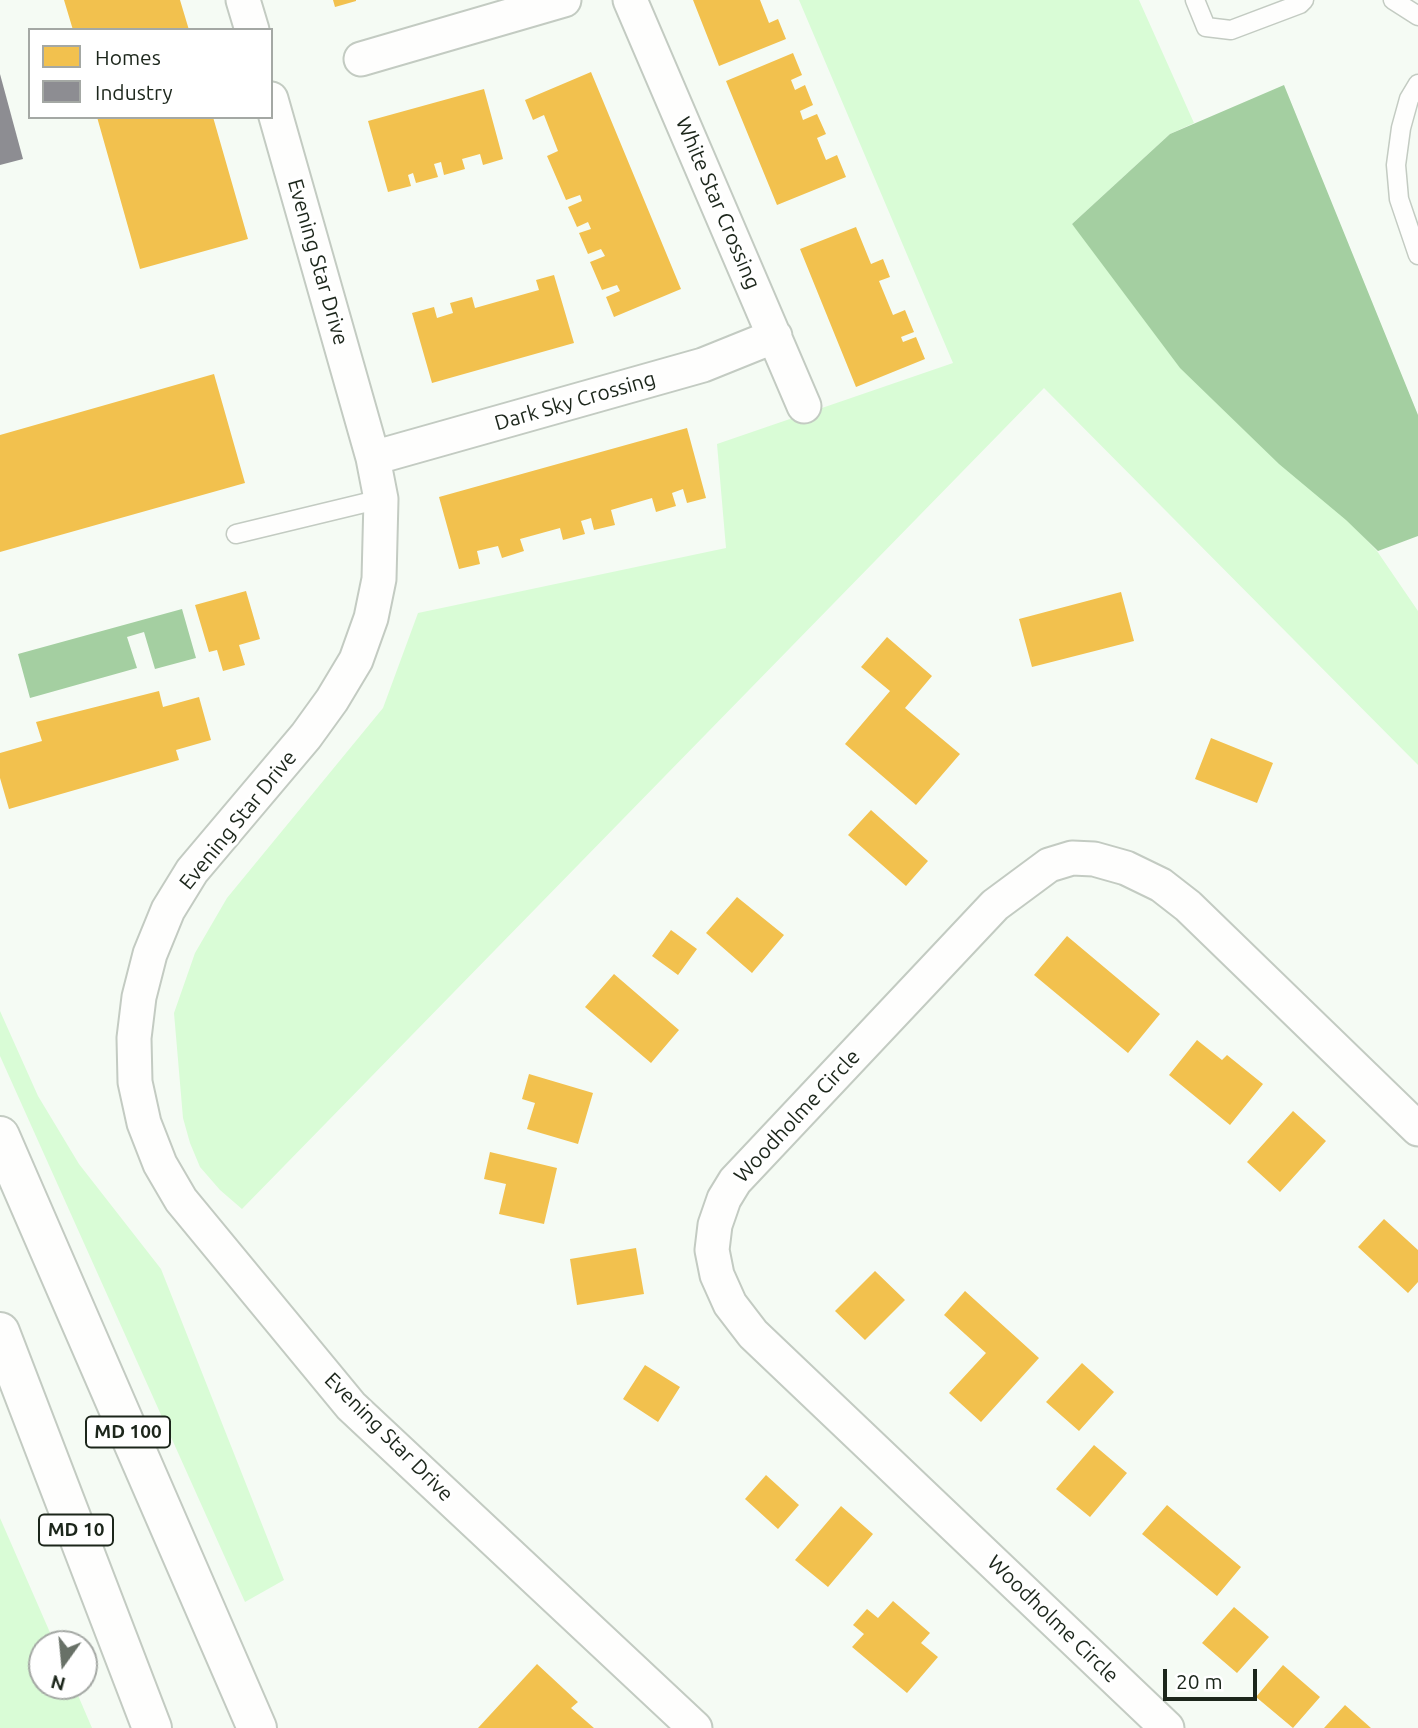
<!DOCTYPE html>
<style>
body{margin:0}
#map{position:relative;width:1418px;height:1728px;overflow:hidden;background:#f5fbf4;font-family:Ubuntu,sans-serif}
canvas{display:block}
.legend{position:absolute;left:28px;top:28px;width:245px;height:91px;box-sizing:border-box;background:#fff;border:2px solid #a4a8a4;margin:0;padding:9px 12px;list-style:none;font-size:21px;color:#1c261b}
.legend li{display:flex;align-items:center;gap:14px;height:35px}
.legend b{width:35px;border:2px solid #a4a8a4}
.north{position:absolute;left:28px;top:1630px;width:70px;height:70px;box-sizing:border-box;background:#fff;border:2px solid #a4a8a4;border-radius:50%;rotate:195deg;font-size:19px;font-weight:700;line-height:28px;text-align:center;color:#1c261b}
.north::after{content:'';display:block;margin:auto;width:24px;height:32px;background:#687167;clip-path:polygon(50% 0,100% 100%,50% 72%,0 100%)}
.scale{position:absolute;left:1163px;top:1669px;width:94px;height:32px;box-sizing:border-box;border:4px solid #1c261b;border-top:0;padding-left:9px;font-size:21px;line-height:24px;white-space:nowrap;color:#1c261b;-webkit-text-stroke:5px #fff;paint-order:stroke}
</style>
<div id="map">
<canvas width="1418" height="1728"></canvas>
<ul class="legend">
<li><b style="height:19px;background:#f2c14e"></b>Homes</li>
<li><b style="height:19px;background:#8d8d92"></b>Industry</li>
</ul>
<div class="north">N</div>
<div class="scale">20 m</div>
</div>
<script>
const c = document.querySelector('canvas').getContext('2d');
c.lineJoin = 'round';
function fill(path, color) {
  c.fillStyle = color;
  c.fill(path, 'evenodd');
}
function shape(rows) {
  const path = new Path2D();
  for (const r of rows) {
    path.moveTo(r[0], r[1]);
    for (let i = 2; i < r.length; i += 2) path.lineTo(r[i], r[i + 1]);
  }
  return path;
}
function stroke(path, color, width, dash) {
  c.strokeStyle = color;
  c.lineWidth = width;
  c.lineCap = dash ? 'butt' : 'round';
  c.setLineDash(dash || []);
  c.stroke(path);
}
function drawText(font, color, halo, rows, align = 'center') {
  c.font = font + ' Ubuntu,sans-serif';
  c.lineWidth = 7;
  c.setLineDash([]);
  c.textBaseline = 'middle';
  c.strokeStyle = halo;
  c.fillStyle = color;
  for (const [text, x, y, turn = 0] of rows) {
    c.save();
    c.translate(x, y);
    c.rotate((+turn || 0) * Math.PI / 180);
    c.textAlign = isNaN(turn) ? turn : align;
    if (halo) c.strokeText(text, 0, 0);
    c.fillText(text, 0, 0);
    c.restore();
  }
}
const green = shape([
 [799,0,1139,0,1194,123,1170,134,1072,224,1377,551,1418,611,1418,765,1044,388,242,1209,220,1190,200,1167,190,1143,183,1118,174,1013,195,953,227,898,383,708,418,613,726,548,717,444,953,363],
 [0,1011,38,1096,79,1164,161,1269,284,1580,245,1602,0,1056],
 [0,1518,55,1644,42,1644,42,1686,74,1686,92,1728,0,1728]
]);
const water = shape([
 [1284,85,1418,415,1418,536,1378,551,1346,520,1279,464,1180,368,1072,224,1170,134],
 [182,609,196,658,155,669,144,632,127,637,137,668,30,698,18,654]
]);
const homes = shape([
 [64,0,180,0,189,30,73,30],
 [333,0,356,0,356,1,335,7],
 [693,0,760,0,769,23,778,19,786,39,719,66],
 [793,53,802,75,791,80,795,90,805,85,813,105,800,111,803,120,817,114,826,134,817,138,826,160,837,155,846,177,777,205,726,81],
 [591,72,681,289,614,317,606,297,620,291,617,285,602,290,590,262,605,256,601,249,588,254,579,233,591,229,588,222,577,227,568,207,582,201,580,195,566,200,547,156,558,151,544,115,533,120,525,100],
 [484,89,503,159,483,165,480,154,462,159,465,169,444,175,441,162,434,164,438,177,416,183,413,173,408,175,411,186,388,192,368,121],
 [97,117,213,117,248,239,140,269],
 [856,227,871,264,883,259,890,277,879,281,893,315,905,310,914,332,901,337,903,342,916,337,925,359,856,387,800,249],
 [554,275,574,343,432,383,412,313,434,307,437,318,453,313,450,303,472,297,475,308,539,290,536,280],
 [214,374,245,483,0,552,0,435],
 [687,428,706,498,687,503,683,489,672,493,676,506,656,512,652,498,611,510,615,525,594,530,591,518,581,521,585,534,563,540,560,528,520,539,524,551,502,558,498,546,477,551,480,564,459,569,439,497],
 [246,591,260,639,239,645,245,665,223,671,217,650,209,652,195,605],
 [1121,592,1134,641,1032,667,1019,619],
 [887,637,932,676,905,708,960,754,916,805,845,744,890,691,861,667],
 [159,691,163,707,199,697,211,740,176,750,179,760,9,809,0,778,0,753,42,741,36,722],
 [1211,738,1273,763,1257,803,1195,779],
 [871,810,928,861,906,886,848,835],
 [737,897,784,935,752,973,706,933],
 [671,930,697,949,678,975,652,956],
 [1067,936,1160,1014,1128,1053,1034,975],
 [614,974,679,1030,651,1063,585,1007],
 [1197,1040,1222,1060,1227,1055,1263,1084,1230,1125,1169,1075],
 [529,1074,593,1093,578,1144,527,1129,535,1103,522,1099],
 [1293,1111,1326,1141,1280,1192,1247,1162],
 [490,1152,557,1168,544,1224,499,1214,506,1184,484,1179],
 [1384,1219,1418,1250,1418,1282,1408,1293,1358,1247],
 [636,1248,644,1294,577,1305,570,1259],
 [875,1271,905,1300,865,1340,835,1311],
 [965,1291,1039,1358,981,1422,949,1393,986,1353,944,1315],
 [1082,1363,1114,1392,1079,1431,1046,1402],
 [645,1365,680,1387,658,1422,623,1399],
 [1094,1445,1127,1473,1090,1517,1056,1489],
 [766,1475,799,1505,778,1529,745,1499],
 [1167,1505,1241,1567,1217,1596,1142,1534],
 [841,1506,873,1534,828,1587,795,1560],
 [893,1601,930,1633,921,1643,938,1657,907,1693,852,1647,864,1634,853,1625,867,1609,878,1618],
 [1234,1607,1269,1637,1237,1673,1202,1643],
 [537,1664,578,1702,571,1708,594,1728,478,1728],
 [1283,1665,1320,1697,1293,1728,1256,1697],
 [1345,1705,1371,1728,1324,1728]
]);
const industry = shape([
 [0,74,23,159,0,165]
]);
const lane = shape([
 [1195,0,1206,27,1231,30,1300,4,1304,0],
 [1393,0,1418,16],
 [1418,84,1409,99,1401,128,1396,165,1399,199,1418,255],
 [236,534,381,499]
]);
const street = shape([
 [243,0,252,30],
 [630,0,804,406],
 [361,59,564,0],
 [271,99,373,458,381,499,379,579,371,618,356,660,332,700,306,736,192,871,168,910,150,954,139,997,134,1038,135,1082,144,1123,160,1164,181,1200,351,1406,695,1728],
 [373,458,703,365,775,336],
 [1167,1728,753,1334,730,1304,717,1275,712,1250,715,1225,724,1199,735,1181,995,905,1049,865,1072,858,1094,859,1126,868,1161,885,1188,906,1418,1129]
]);
const highway = shape([
 [0,1136,257,1728],
 [0,1332,152,1728]
]);
const shields = [
 [128,1432,84],
 [76,1530,74]
];
const shieldNames = [
 ["MD 100",128,1432],
 ["MD 10",76,1530]
];
const streetNames = [
 ["White Star Crossing",718,203,67],
 ["Evening Star Drive",318,262,74],
 ["Dark Sky Crossing",575,401,-16],
 ["Evening Star Drive",238,820,-51],
 ["Woodholme Circle",797,1116,-47],
 ["Evening Star Drive",389,1437,45],
 ["Woodholme Circle",1053,1619,44]
];
fill(green, '#d9fcd6');
fill(water, '#a4cfa1');
fill(homes, '#f2c14e');
fill(industry, '#8d8d92');
stroke(lane, '#c3cbc2', 21);
stroke(street, '#c3cbc2', 37);
stroke(highway, '#c3cbc2', 42);
stroke(lane, '#fefefd', 18);
stroke(street, '#fefefd', 33);
stroke(highway, '#fefefd', 38);
for (const [x, y, w] of shields) {
  const box = new Path2D();
  box.roundRect(x - w / 2, y - 15.5, w, 31, 5);
  c.fillStyle = '#fff';
  c.fill(box);
  stroke(box, '#1c261b', 2);
}
drawText('bold 19px', '#1c261b', null, shieldNames);
drawText('21px', '#1c261b', '#fff', streetNames);
</script>
